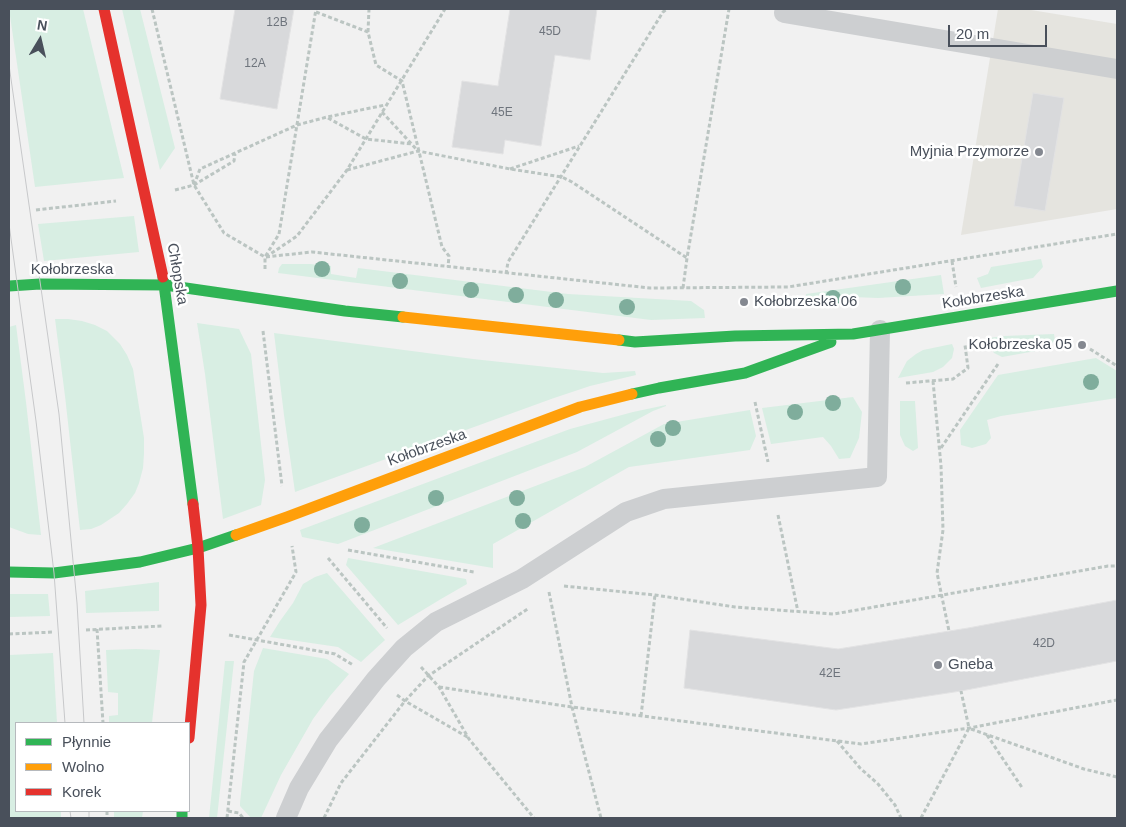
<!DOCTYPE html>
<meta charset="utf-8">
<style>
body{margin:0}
#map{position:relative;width:1126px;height:827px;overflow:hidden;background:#f1f1f1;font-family:Arial,sans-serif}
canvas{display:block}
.frame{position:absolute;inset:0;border:10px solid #49505b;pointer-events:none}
.legend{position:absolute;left:15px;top:722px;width:175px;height:90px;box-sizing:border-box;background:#fff;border:1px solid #b6b9bd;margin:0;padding:6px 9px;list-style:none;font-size:15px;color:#49505b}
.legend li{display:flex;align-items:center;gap:10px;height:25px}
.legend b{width:25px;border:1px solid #b6b9bd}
.north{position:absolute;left:15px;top:15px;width:50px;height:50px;-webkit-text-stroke:4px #fff;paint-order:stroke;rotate:9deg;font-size:14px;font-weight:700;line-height:20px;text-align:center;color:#49505b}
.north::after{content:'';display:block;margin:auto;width:18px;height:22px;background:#49505b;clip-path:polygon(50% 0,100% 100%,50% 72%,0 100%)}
.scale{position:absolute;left:948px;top:25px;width:99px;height:22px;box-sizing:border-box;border:2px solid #49505b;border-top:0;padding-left:6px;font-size:15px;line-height:18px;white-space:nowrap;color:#49505b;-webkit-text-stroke:4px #fff;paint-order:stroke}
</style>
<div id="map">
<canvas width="1126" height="827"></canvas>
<div class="frame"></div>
<ul class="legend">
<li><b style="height:6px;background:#30b455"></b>Płynnie</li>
<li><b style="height:6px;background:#ff9f0a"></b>Wolno</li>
<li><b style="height:6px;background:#e5322d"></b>Korek</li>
</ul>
<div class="north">N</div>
<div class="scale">20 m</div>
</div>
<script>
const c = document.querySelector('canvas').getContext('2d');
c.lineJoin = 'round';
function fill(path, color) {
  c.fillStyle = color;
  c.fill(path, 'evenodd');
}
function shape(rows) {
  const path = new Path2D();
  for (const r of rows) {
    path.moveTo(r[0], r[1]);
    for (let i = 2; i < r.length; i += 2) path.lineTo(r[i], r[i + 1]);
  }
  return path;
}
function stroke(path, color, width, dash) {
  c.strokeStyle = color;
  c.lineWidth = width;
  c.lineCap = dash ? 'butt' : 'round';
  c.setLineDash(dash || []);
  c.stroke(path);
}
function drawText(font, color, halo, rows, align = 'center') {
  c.font = font + ' Arial,sans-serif';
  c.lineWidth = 5;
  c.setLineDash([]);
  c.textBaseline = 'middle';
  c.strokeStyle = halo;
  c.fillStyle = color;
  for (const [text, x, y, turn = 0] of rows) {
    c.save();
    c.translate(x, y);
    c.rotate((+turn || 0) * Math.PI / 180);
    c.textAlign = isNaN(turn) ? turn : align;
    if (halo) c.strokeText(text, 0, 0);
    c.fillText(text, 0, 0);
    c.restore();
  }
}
const commercial = shape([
 [998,9,1025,9,1117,24,1117,209,961,235]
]);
const green = shape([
 [9,9,83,9,124,178,35,187],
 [122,9,140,9,175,148,160,170],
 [134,216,139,252,44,261,38,224],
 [1041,259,1043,267,1033,278,981,288,977,278,988,274,991,267],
 [282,264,310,264,331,266,331,274,356,278,358,268,568,294,691,301,704,310,705,318,651,320,278,273,279,268],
 [941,275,944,294,878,298,852,297,807,301,806,294],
 [55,319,68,319,82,321,95,325,107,331,120,344,127,355,133,369,144,438,144,454,143,468,139,483,135,493,127,504,119,513,101,525,91,529,80,530,65,396],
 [197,323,239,329,251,354,265,480,261,505,223,519,205,374],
 [16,325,26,402,41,535,28,534,9,527,9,327],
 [274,333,473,359,603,373,635,371,636,375,590,386,554,398,295,492,284,415],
 [1054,334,1055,340,1047,349,1002,357,994,353,990,347,989,338,1004,336],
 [952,344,954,349,952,358,943,367,933,372,898,378,907,361,916,354,923,350],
 [1096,358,1117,371,1117,398,1001,416,987,420,991,438,986,444,972,448,961,445,960,430,998,375],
 [853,397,862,412,859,438,850,458,839,459,831,446,823,437,771,444,762,408],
 [900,401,915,401,918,448,913,451,905,446,900,435],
 [666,405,666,406,653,411,577,452,338,544,302,537,300,530,570,429,633,412],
 [750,410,756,436,750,450,629,467,493,544,493,568,373,548,585,467,664,424],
 [348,558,466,579,467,584,441,599,398,625,346,565],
 [327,573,385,640,361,662,338,647,270,637,280,621,293,603,303,584,315,577],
 [159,582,159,611,86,613,85,591],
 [9,594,48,594,50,616,9,617],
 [263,648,327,659,349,674,330,696,313,719,281,775,261,818,251,818,240,806,240,803,254,671],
 [136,649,160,650,152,723,109,723,109,716,118,715,118,693,108,692,106,650],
 [53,653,57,723,16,723,16,811,61,811,61,818,9,818,9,655],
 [225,661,234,661,217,818,209,818],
 [114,811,143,811,142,818,114,818]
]);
const building = shape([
 [235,9,294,9,277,109,220,99,235,9],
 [510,9,597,9,590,60,555,55,541,146,505,140,503,154,452,147,462,81,498,86,510,9],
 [1033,93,1064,98,1045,211,1014,206,1033,93],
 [1117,600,1117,661,961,691,836,710,684,688,690,630,838,649,968,628,1117,600]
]);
const path = shape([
 [152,9,194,185,224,233,265,257,312,252,650,288,788,287,1117,234],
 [316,12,368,32,376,65,402,81,442,247,449,256,448,267],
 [368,32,369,9],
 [382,112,418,151],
 [328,118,366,139,412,144],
 [510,169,579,146],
 [347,170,418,151,510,169,562,177,572,182,687,258],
 [194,185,200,169,297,125,327,117,385,105],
 [175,190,194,185,234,161,235,154],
 [36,210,116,201],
 [266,257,297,236,347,170,445,9],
 [952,261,956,287],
 [265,269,265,257,279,234,316,9],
 [506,274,508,262,663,12,667,9],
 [683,288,687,258,729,9],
 [263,331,282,486],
 [1090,349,1117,366],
 [933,381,941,466,943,530,937,573,949,631],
 [906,383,953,379,968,368,965,345],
 [755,402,768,462],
 [941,448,998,364],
 [778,515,798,612],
 [348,550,474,572],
 [328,558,387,628],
 [564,586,655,595,735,607,834,614,1108,566,1117,566],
 [549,592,572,707,601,818],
 [97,629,103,723],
 [86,630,162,626],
 [9,634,54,632],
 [229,635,335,654,353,665],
 [421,667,439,687,469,739,534,818],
 [439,687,572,707,861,744,969,728,1117,700],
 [397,695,405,701,469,738],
 [641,716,655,595],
 [971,729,1084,769,1117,777],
 [987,735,1023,789],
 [837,741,860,768,878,784,895,805,901,818],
 [107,811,107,818],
 [228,811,239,813,243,818],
 [227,818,244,662,296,572,292,546],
 [324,818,341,783,405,701,428,676,529,608],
 [921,818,969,728,961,691]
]);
const lane = shape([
 [784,13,1117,69],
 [286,818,299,788,328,740,376,679,404,648,436,622,522,579,626,512,664,499,877,477,880,330]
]);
const fast = shape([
 [163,277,193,504],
 [9,286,40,284,165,285,345,311,403,317],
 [619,340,635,342,735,336,853,334,1117,291],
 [632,394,659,388,745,373,831,342],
 [9,572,54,573,140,562,198,548,236,535],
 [182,811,182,818]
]);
const slow = shape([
 [403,317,619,340],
 [236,535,287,517,580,407,632,394]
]);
const jam = shape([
 [104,9,163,277],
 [189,738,201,605,198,548,193,504]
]);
const tram = shape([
 [9,65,59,414,77,603,84,723],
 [9,224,36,421,54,573,65,723],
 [70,811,71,818],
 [89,811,89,818]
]);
const trees = [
 [322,269],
 [400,281],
 [903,287],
 [471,290],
 [516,295],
 [833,298],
 [556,300],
 [627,307],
 [1091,382],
 [833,403],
 [795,412],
 [673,428],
 [658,439],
 [436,498],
 [517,498],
 [523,521],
 [362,525]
];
const markers = [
 [1039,152,5,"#848890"],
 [744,302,5,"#848890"],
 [1082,345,5,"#848890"],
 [938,665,5,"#848890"]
];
const numberNames = [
 ["12B",277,23],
 ["45D",550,32],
 ["12A",255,64],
 ["45E",502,113],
 ["42D",1044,644],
 ["42E",830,674]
];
const poiNames = [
 ["Myjnia Przymorze",1029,152],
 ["Kołobrzeska 06",754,302,"left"],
 ["Kołobrzeska 05",1072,345],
 ["Gneba",948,665,"left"]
];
const streetNames = [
 ["Kołobrzeska",72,270],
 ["Chłopska",177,274,80],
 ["Kołobrzeska",983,298,-9],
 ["Kołobrzeska",427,448,-20]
];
fill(commercial, '#e5e4df');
fill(green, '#d8eee3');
fill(building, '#d8d9db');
stroke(building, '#e2e2e3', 1);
stroke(path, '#bbc5c2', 3, [4, 2.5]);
stroke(lane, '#cdcfd1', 20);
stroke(fast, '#30b455', 11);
stroke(slow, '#ff9f0a', 11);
stroke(jam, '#e5322d', 11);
stroke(tram, '#c7c8ca', 1);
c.fillStyle = '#7fad9c';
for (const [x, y] of trees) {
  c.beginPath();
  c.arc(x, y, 8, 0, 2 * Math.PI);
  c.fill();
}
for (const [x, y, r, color] of markers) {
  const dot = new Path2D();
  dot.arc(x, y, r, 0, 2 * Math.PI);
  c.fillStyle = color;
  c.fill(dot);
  stroke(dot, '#fff', 2);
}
drawText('12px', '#6e747c', null, numberNames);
drawText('15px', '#49505b', '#fff', poiNames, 'right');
drawText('15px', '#49505b', '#fff', streetNames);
</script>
